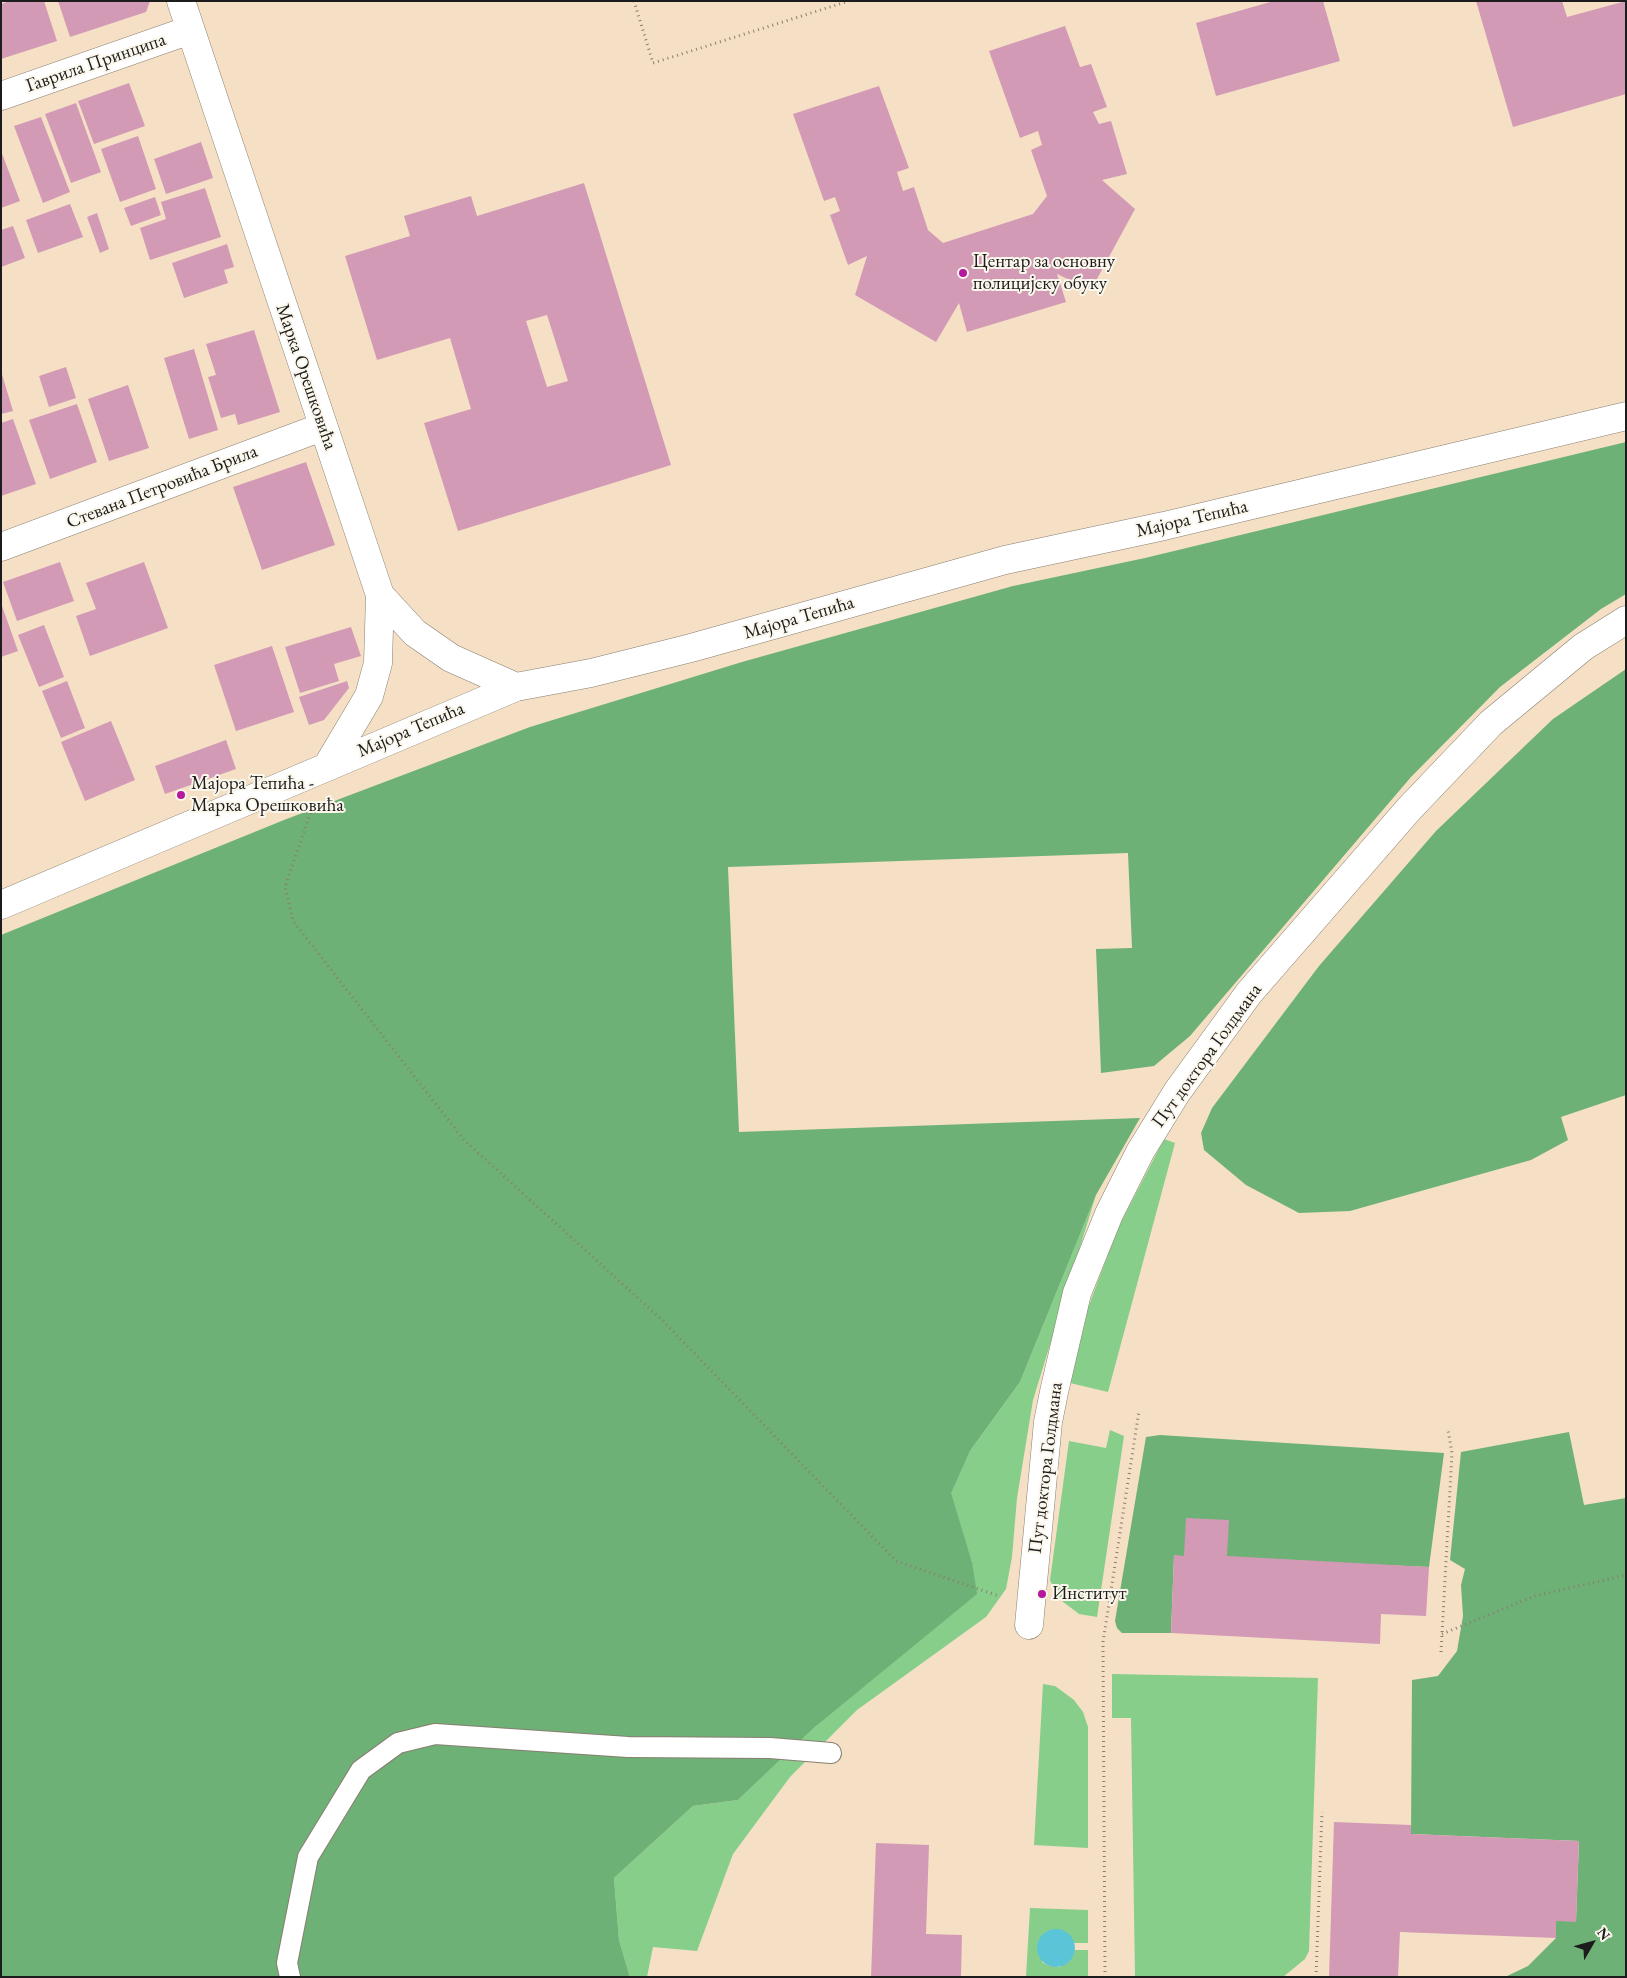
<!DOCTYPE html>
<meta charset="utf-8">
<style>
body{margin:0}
#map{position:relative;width:1627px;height:1978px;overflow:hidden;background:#f5e0c5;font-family:"EB Garamond",serif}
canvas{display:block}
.frame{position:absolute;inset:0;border:2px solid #1c1c1c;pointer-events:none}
.north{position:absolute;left:1567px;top:1918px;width:50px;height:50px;-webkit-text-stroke:4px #fbf7ec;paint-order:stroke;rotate:52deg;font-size:14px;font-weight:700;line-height:20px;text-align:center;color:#1c1c1c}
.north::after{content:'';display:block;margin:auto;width:18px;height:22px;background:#1c1c1c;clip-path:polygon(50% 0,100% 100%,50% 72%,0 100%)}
</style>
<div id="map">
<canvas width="1627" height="1978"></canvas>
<div class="frame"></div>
<div class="north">N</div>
</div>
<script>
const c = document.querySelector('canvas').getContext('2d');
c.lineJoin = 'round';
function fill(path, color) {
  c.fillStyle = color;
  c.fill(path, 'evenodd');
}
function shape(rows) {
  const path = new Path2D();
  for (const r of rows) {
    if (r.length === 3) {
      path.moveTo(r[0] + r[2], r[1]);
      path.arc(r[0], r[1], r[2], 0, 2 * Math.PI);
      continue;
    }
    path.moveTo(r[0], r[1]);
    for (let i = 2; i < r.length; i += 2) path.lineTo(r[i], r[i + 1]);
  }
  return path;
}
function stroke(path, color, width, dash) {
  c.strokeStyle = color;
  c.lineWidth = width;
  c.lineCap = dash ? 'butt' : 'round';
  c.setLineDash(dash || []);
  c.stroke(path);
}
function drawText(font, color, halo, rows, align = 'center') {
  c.font = font + ' "EB Garamond",serif';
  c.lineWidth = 4;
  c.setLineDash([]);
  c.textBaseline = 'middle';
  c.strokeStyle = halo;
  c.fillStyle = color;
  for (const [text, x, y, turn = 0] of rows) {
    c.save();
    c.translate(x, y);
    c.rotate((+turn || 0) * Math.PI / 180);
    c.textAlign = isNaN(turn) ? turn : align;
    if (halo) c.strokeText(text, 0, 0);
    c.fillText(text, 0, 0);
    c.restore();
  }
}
const green = shape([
 [1164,1139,1175,1143,1108,1392,1070,1383,1083,1321,1118,1228],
 [1096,1195,1033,1400,1017,1498,1012,1557,1006,1589,986,1617,857,1710,790,1777,733,1854,697,1951,653,1947,647,1977,630,1977,619,1940,614,1878,693,1806,738,1800,816,1726,972,1562,950,1493,970,1451,1020,1382],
 [1110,1430,1124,1436,1097,1617,1079,1614,1058,1598,1050,1580,1069,1441,1106,1448],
 [1112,1674,1318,1678,1309,1951,1305,1959,1283,1977,1135,1977,1131,1718,1112,1718],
 [1043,1684,1055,1686,1074,1700,1083,1712,1088,1727,1088,1848,1034,1845],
 [1030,1908,1088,1910,1088,1943,1074,1943,1061,1930,1048,1931,1043,1935,1042,1962,1047,1965,1059,1967,1070,1961,1075,1950,1088,1950,1088,1977,1026,1977]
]);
const forest = shape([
 [1626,442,1626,594,1601,609,1500,687,1411,777,1190,1036,1154,1066,1101,1073,1096,949,1132,948,1128,853,728,867,739,1132,1140,1118,1096,1195,1020,1382,970,1451,951,1493,972,1562,977,1594,816,1726,738,1800,693,1806,614,1878,619,1940,630,1977,1,1977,1,935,284,820,530,727,742,662,1013,586,1145,558],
 [1626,669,1626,1095,1561,1117,1568,1140,1531,1160,1350,1211,1299,1213,1246,1185,1204,1150,1201,1133,1212,1108,1319,966,1436,831,1553,719],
 [1569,1432,1584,1505,1626,1498,1626,1977,1505,1977,1528,1966,1556,1938,1556,1921,1576,1921,1579,1841,1411,1834,1412,1680,1438,1676,1457,1651,1463,1616,1461,1585,1465,1569,1450,1560,1461,1452],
 [1160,1435,1444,1453,1429,1567,1174,1556,1171,1633,1122,1633,1117,1628,1115,1621,1146,1437]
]);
const water = shape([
 [1056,1948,19]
]);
const building = shape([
 [10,1,44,1,57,41,1,59,1,4],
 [58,1,150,1,146,12,70,37],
 [1274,1,1323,1,1340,61,1216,96,1196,23],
 [1476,1,1562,1,1567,17,1626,1,1626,94,1513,127],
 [1065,26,1080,67,1091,64,1107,107,1093,112,1099,124,1111,121,1127,174,1102,180,1135,209,1091,290,1057,274,1066,302,967,332,959,303,936,342,855,295,867,256,848,265,830,215,840,211,835,197,824,201,793,114,879,86,909,168,897,172,903,191,914,187,928,230,943,243,1033,214,1047,196,1031,150,1042,145,1038,131,1020,138,989,51],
 [129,83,145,126,94,144,78,101],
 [76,103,101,172,71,183,45,114],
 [41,117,70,192,43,203,14,126],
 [138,136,156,189,120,202,101,149],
 [201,142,213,178,166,194,154,159],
 [1,151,20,201,1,208],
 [584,183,671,465,458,531,424,423,471,409,450,338,377,360,345,256,410,236,404,216,471,196,477,216],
 [547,315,568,381,547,387,526,321],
 [205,188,221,237,150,260,140,228,166,219,161,202],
 [155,197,161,215,131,226,124,208],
 [70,204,83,237,38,253,26,220],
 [97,213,109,249,100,253,87,217],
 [13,226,25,258,1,267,1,230],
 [227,244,234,267,224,270,228,283,184,298,172,263],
 [254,330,280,412,238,425,235,414,221,418,208,377,216,375,206,344],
 [194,349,218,430,189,439,164,358],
 [66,367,76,398,49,407,39,376],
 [1,371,13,411,1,414],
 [128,385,149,448,109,461,88,399],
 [77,404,97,462,50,479,29,420],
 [13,419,36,484,1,496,1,423],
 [306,462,335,545,262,570,233,487],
 [60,562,74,601,17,621,3,582],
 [144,562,168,628,90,656,76,616,96,609,86,583],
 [1,603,18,651,1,657],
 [44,625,64,677,39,687,18,635],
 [351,627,361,656,334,664,339,681,300,693,285,647],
 [272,646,294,712,236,731,214,665],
 [67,681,85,728,61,738,42,691],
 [347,681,349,688,324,720,309,725,299,697],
 [111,721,135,780,85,801,61,742],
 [226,740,236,769,165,794,155,766],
 [1186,1518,1229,1520,1227,1556,1429,1567,1426,1616,1381,1614,1380,1644,1171,1633,1174,1555,1184,1556],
 [1334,1822,1411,1825,1411,1834,1579,1841,1576,1922,1556,1921,1556,1938,1400,1932,1398,1977,1329,1977],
 [876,1843,929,1845,926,1934,962,1935,961,1977,871,1977]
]);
const path = shape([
 [634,1,653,63,849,1],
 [312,808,285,887,293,921,464,1140,661,1319,896,1561,999,1596],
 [1442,1634,1535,1596,1626,1575],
 [1441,1652,1452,1453,1448,1430],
 [1105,1977,1103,1642,1139,1411],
 [1316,1977,1322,1812]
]);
const lane = shape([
 [290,1977,287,1963,308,1857,361,1770,398,1743,435,1734,628,1747,770,1748,831,1753]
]);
const street = shape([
 [181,1,380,595,415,633,451,658,516,687],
 [1,96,190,30],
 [1,547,322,427],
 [328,765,369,696,378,663,380,595],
 [1,905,516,687,591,673,691,648,1005,560,1164,526,1626,416],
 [1029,1625,1048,1422,1054,1392,1077,1293,1109,1214,1140,1152,1177,1092,1249,993,1409,809,1491,723,1583,647,1626,620]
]);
const markers = [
 [963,273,5,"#b5179e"],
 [181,795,5,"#b5179e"],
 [1042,1594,5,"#b5179e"]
];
const streetNames = [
 ["Гаврила Принципа",96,63,-19],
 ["Марка Орешковића",306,377,71],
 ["Стевана Петровића Брила",162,487,-21],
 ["Мајора Тепића",1192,519,-13],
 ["Мајора Тепића",799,618,-16],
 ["Мајора Тепића",411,730,-23],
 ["Пут доктора Голдмана",1207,1056,-54],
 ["Пут доктора Голдмана",1046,1468,-83]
];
const poiNames = [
 ["Центар за основну",973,262],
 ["полицијску обуку",973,284],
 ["Мајора Тепића -",191,784],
 ["Марка Орешковића",191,806],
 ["Институт",1052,1594]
];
fill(green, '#87ce8a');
fill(forest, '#6db176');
fill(water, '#5bc4d6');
fill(building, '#d39ab6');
stroke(lane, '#887e70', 22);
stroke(street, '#887e70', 29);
stroke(path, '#887e70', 3, [1, 4]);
stroke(lane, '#fff', 20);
stroke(street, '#fff', 28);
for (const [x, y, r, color] of markers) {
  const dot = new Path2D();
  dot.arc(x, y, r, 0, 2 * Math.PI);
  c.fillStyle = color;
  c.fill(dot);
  stroke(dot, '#fbf7ec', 2);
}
drawText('19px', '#1c1c1c', '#fbf7ec', streetNames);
drawText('19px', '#1c1c1c', '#fbf7ec', poiNames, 'left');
</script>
